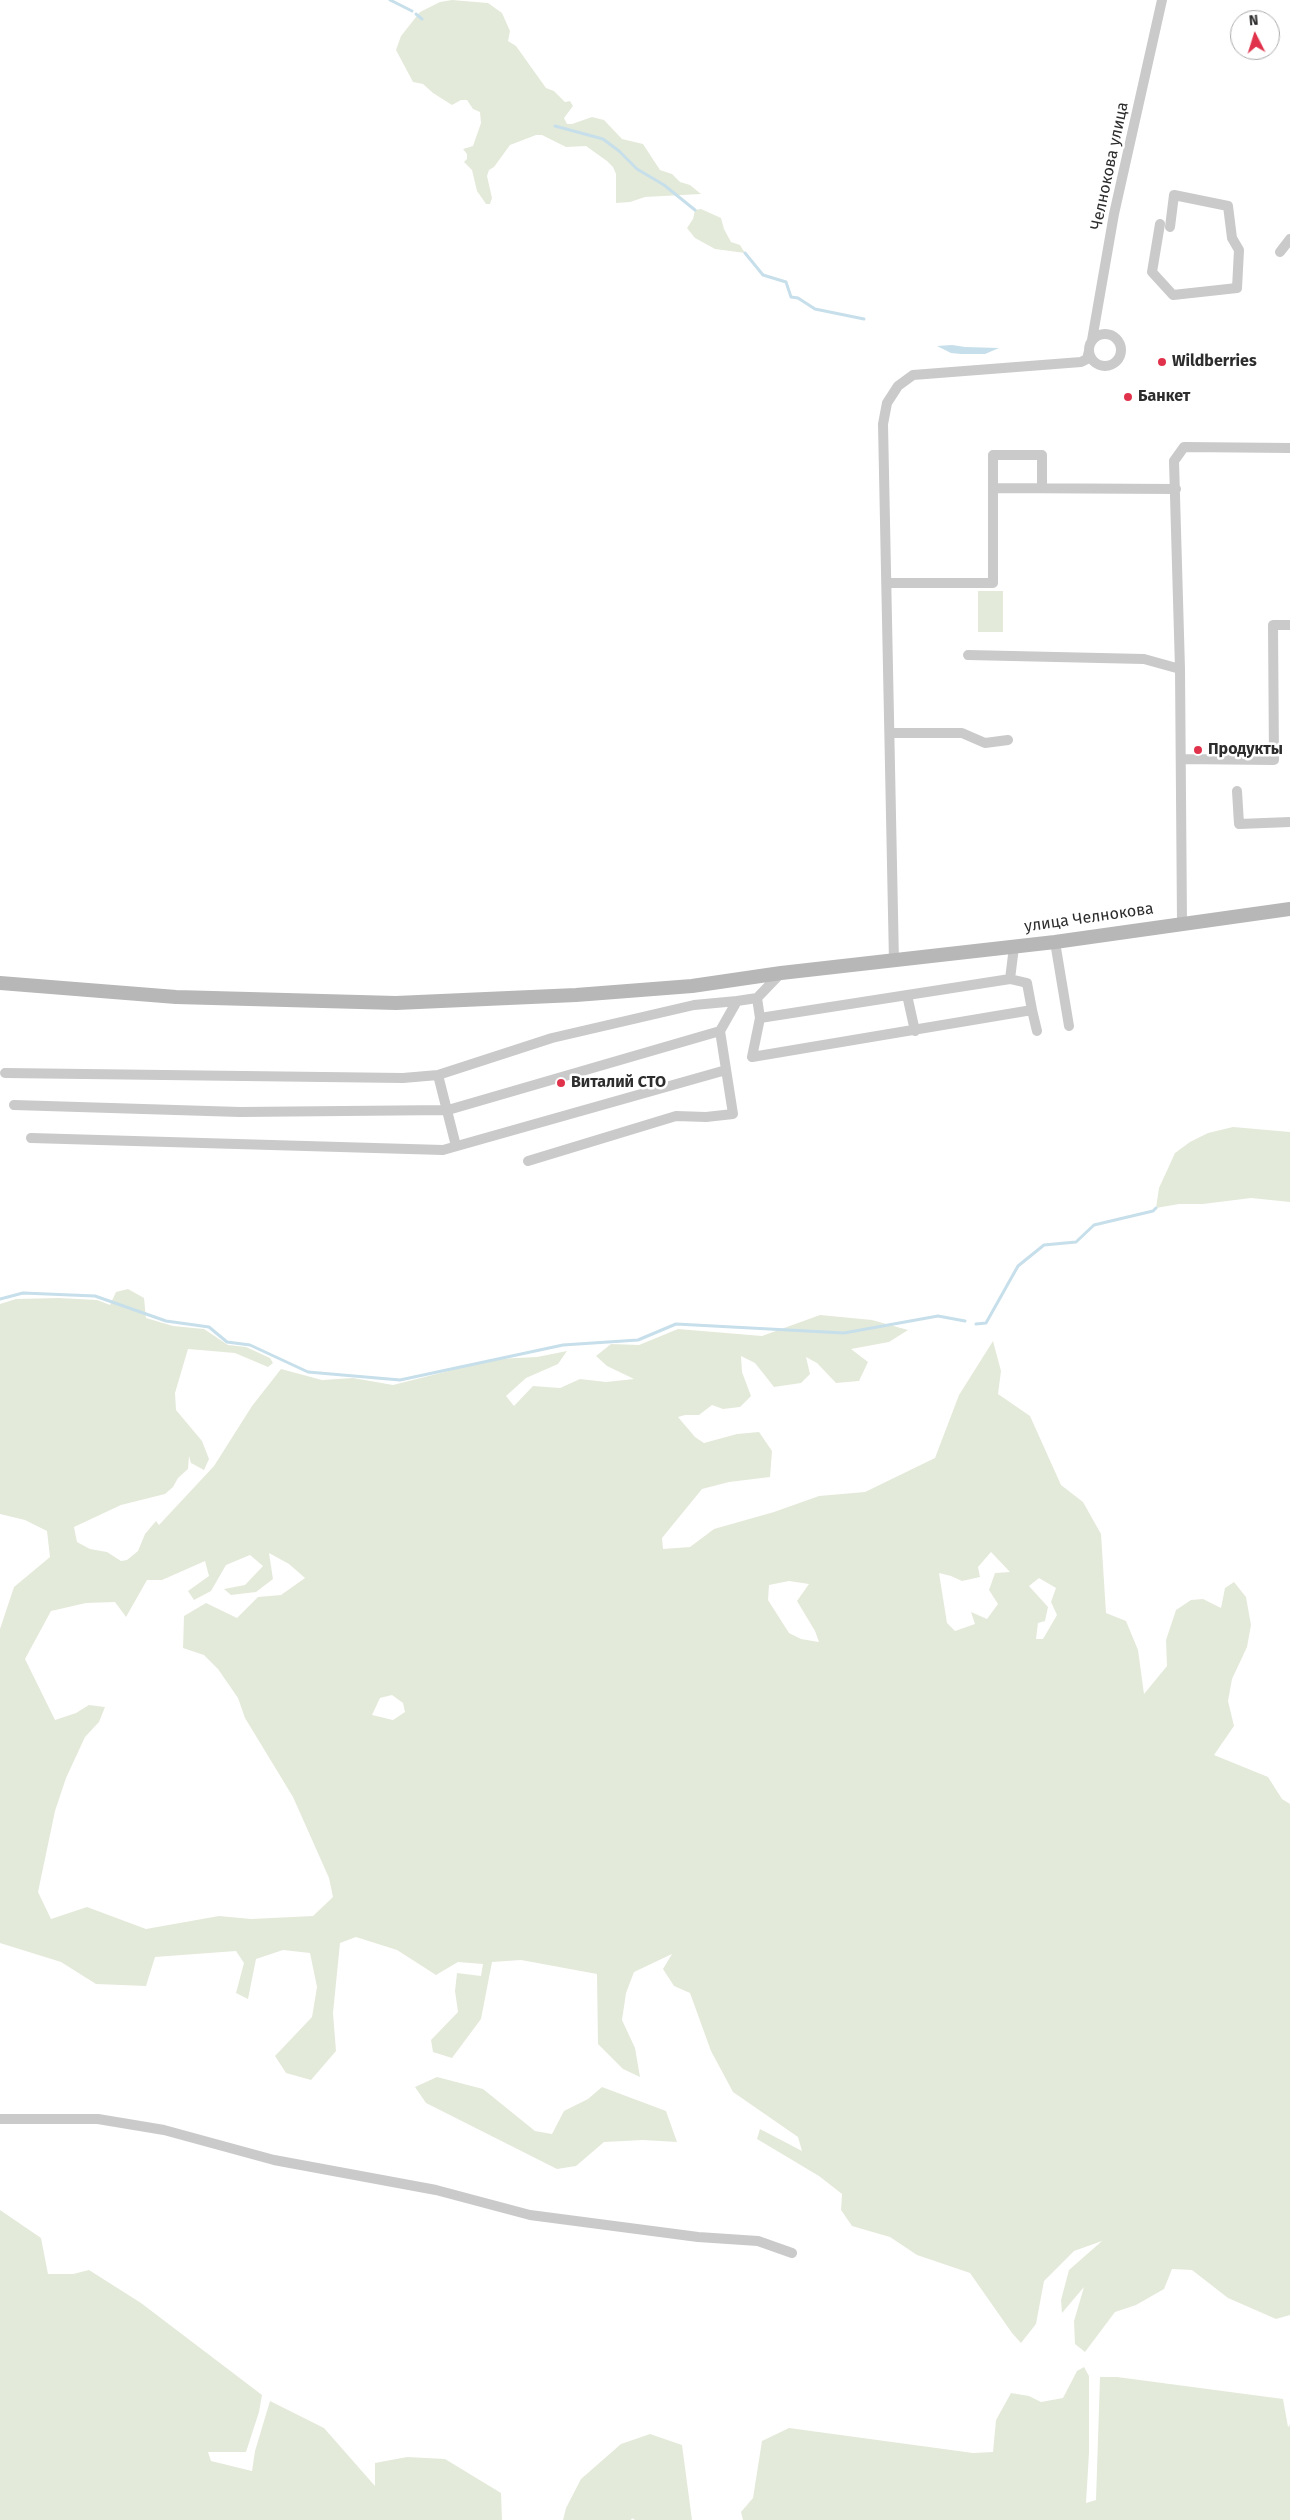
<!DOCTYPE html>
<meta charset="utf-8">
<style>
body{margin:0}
#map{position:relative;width:1290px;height:2520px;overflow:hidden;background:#fff;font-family:"Fira Sans",sans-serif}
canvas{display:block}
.north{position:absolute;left:1230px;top:10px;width:50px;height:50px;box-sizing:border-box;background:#fff;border:1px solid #ababab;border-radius:50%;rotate:355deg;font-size:14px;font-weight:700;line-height:20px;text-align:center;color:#2d2d2d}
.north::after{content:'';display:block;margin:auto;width:18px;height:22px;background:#e0324b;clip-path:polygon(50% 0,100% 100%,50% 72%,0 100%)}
</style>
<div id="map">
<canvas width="1290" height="2520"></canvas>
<div class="north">N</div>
</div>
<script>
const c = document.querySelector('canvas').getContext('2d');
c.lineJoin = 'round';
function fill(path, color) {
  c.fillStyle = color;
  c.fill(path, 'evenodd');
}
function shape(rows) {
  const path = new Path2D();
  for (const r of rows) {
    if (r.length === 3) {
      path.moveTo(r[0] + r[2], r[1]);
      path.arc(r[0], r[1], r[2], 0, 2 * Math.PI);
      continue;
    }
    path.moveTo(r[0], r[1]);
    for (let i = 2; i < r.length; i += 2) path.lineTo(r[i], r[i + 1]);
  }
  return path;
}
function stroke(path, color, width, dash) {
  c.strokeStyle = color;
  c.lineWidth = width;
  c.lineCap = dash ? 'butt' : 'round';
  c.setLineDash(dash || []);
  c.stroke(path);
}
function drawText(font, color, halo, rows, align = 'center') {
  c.font = font + ' "Fira Sans",sans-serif';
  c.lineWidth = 5;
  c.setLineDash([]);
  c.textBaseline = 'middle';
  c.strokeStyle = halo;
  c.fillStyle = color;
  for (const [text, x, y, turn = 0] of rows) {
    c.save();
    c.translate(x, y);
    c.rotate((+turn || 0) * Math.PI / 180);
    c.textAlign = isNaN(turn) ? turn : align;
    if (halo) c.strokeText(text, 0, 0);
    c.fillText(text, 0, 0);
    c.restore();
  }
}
const green = shape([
 [452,0,488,3,502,13,510,31,508,41,516,46,546,88,554,91,565,102,570,101,573,106,564,118,567,124,572,124,592,117,604,120,622,139,643,144,660,170,672,174,680,182,690,185,701,194,645,197,630,202,616,203,616,174,613,167,607,161,586,146,566,147,542,135,536,135,510,145,494,167,489,170,487,176,492,198,490,204,486,204,477,191,472,170,464,162,467,159,467,154,463,149,473,146,481,123,480,112,473,109,467,100,461,100,452,105,433,93,423,84,413,82,396,50,401,36,420,12,440,2],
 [701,209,721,218,724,229,731,242,740,245,745,253,715,249,695,238,687,228,693,219,695,210],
 [978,591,1003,591,1003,632,978,632],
 [1233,1127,1290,1132,1290,1202,1251,1198,1203,1204,1179,1204,1156,1208,1159,1188,1175,1153,1190,1142,1208,1133],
 [128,1289,144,1298,146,1318,173,1326,204,1329,228,1345,246,1347,270,1358,273,1363,268,1367,235,1353,188,1349,175,1393,176,1410,202,1441,209,1459,204,1470,191,1463,189,1456,188,1469,178,1478,173,1487,165,1494,121,1505,74,1527,77,1542,90,1549,107,1552,121,1561,127,1560,138,1551,145,1534,156,1521,159,1525,214,1466,252,1406,281,1369,322,1380,353,1378,393,1385,496,1359,537,1357,567,1351,558,1364,526,1378,506,1396,514,1406,533,1386,560,1388,580,1379,606,1382,634,1379,607,1366,596,1356,611,1344,639,1345,678,1329,762,1336,820,1315,872,1320,908,1330,889,1342,851,1349,868,1362,859,1381,836,1383,817,1363,806,1357,810,1374,801,1383,774,1387,755,1363,741,1356,742,1372,751,1396,740,1407,723,1409,712,1405,699,1415,685,1415,678,1417,695,1437,704,1443,737,1434,759,1432,772,1451,770,1477,729,1482,702,1489,662,1538,663,1549,690,1547,714,1529,774,1512,819,1496,865,1492,935,1458,959,1395,993,1341,1001,1371,998,1394,1030,1416,1061,1485,1083,1502,1101,1534,1106,1613,1126,1621,1138,1650,1144,1694,1167,1666,1166,1640,1176,1610,1191,1600,1203,1599,1221,1608,1225,1588,1234,1582,1246,1597,1251,1625,1247,1647,1232,1679,1228,1701,1234,1726,1214,1755,1268,1777,1282,1799,1290,1804,1290,2315,1276,2319,1228,2298,1192,2270,1172,2269,1164,2289,1136,2305,1115,2312,1085,2352,1075,2344,1074,2321,1084,2287,1062,2313,1061,2300,1069,2270,1102,2241,1074,2251,1044,2281,1036,2324,1021,2343,1012,2333,970,2273,917,2255,890,2237,852,2226,841,2210,842,2194,819,2176,757,2139,760,2129,802,2151,798,2137,733,2092,711,2051,690,1993,674,1986,663,1969,672,1954,634,1972,626,1993,622,2020,635,2048,640,2077,623,2069,598,2044,597,1974,521,1960,492,1962,481,2019,452,2058,433,2052,431,2040,458,2012,455,1991,457,1973,481,1976,483,1964,458,1962,436,1975,397,1950,356,1937,340,1943,333,2013,336,2051,311,2080,286,2073,275,2056,312,2017,317,1987,310,1953,283,1950,256,1959,248,1999,236,1993,244,1963,236,1951,155,1957,146,1986,96,1984,61,1962,0,1943,0,1629,14,1587,50,1557,47,1531,25,1520,0,1514,0,1304,16,1299,58,1298,97,1300,110,1305,116,1292],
 [991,1552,1010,1572,995,1573,989,1590,998,1604,987,1619,971,1612,975,1624,955,1631,947,1623,939,1573,951,1576,962,1581,980,1577,978,1567],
 [269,1553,289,1564,305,1578,281,1595,258,1597,237,1618,206,1603,184,1616,183,1648,204,1655,218,1669,238,1698,245,1718,293,1797,329,1878,333,1897,313,1916,251,1919,219,1916,146,1929,87,1907,51,1919,38,1892,55,1811,66,1778,85,1737,99,1722,105,1707,89,1705,76,1713,55,1720,25,1659,51,1611,86,1603,115,1602,126,1617,147,1580,162,1580,205,1561,209,1576,188,1591,194,1600,211,1591,226,1565,250,1555,263,1566,245,1585,224,1589,231,1595,256,1592,273,1579],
 [1039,1578,1056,1588,1051,1602,1057,1615,1043,1639,1036,1639,1038,1623,1045,1621,1048,1607,1029,1586],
 [789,1581,809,1584,797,1601,815,1631,819,1642,801,1639,789,1633,768,1600,769,1585],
 [392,1695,403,1703,405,1712,393,1720,372,1715,380,1698],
 [437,2077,483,2089,535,2131,552,2134,564,2111,588,2099,602,2087,666,2111,677,2142,643,2140,604,2142,576,2166,557,2169,426,2103,415,2087],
 [0,2210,41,2238,48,2274,73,2274,89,2270,141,2303,262,2395,259,2412,246,2452,208,2452,211,2461,252,2471,255,2451,270,2401,324,2428,375,2486,375,2463,407,2457,445,2459,501,2493,502,2520,0,2520],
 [1084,2367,1089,2376,1089,2453,1086,2503,1096,2500,1100,2377,1117,2377,1283,2399,1288,2427,1290,2425,1290,2520,743,2520,741,2512,753,2498,762,2441,789,2428,973,2453,993,2452,996,2420,1011,2393,1029,2396,1041,2402,1063,2398,1077,2371],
 [650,2434,682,2445,692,2520,635,2520,632,2518,631,2520,563,2520,566,2508,581,2479,621,2444]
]);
const water = shape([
 [952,345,965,347,999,348,985,354,961,354,951,353,937,346]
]);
const stream = shape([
 [390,0,412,11],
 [416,14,422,19],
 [555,126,603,139,619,151,637,169,664,185,695,210],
 [745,253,763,275,786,282,791,297,798,298,815,309,864,319],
 [0,1299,23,1293,95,1296,166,1321,209,1327,227,1342,250,1345,308,1372,400,1380,563,1345,638,1340,676,1324,844,1333,938,1316,965,1321],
 [976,1324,986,1323,1018,1266,1044,1245,1076,1242,1094,1225,1153,1211,1156,1208]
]);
const street = shape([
 [1160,224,1152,272,1173,295,1237,288,1239,250,1232,238,1228,206,1174,195,1170,227],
 [1280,252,1290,239],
 [1105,350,16],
 [1092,340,1114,214,1162,0],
 [993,488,1176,489],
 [887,583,993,583,993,455,1042,455,1042,488],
 [968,655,1144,659,1180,669],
 [890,733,962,733,985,743,1008,740],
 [1181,759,1274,760,1273,625,1290,625],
 [1237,791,1239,824,1290,822],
 [1182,923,1180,669,1174,461,1184,447,1290,448],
 [1055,942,1069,1026],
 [894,962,883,424,887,403,898,386,913,375,1081,362,1087,359,1089,351],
 [1010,979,1014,947],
 [907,995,915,1031],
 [757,998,760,1018,752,1057,1032,1010,1027,983,1010,979,760,1018],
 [1032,1010,1037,1031],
 [5,1073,403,1078,438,1075],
 [14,1105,240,1112,448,1110,720,1031],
 [31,1138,443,1150,726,1070],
 [456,1146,438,1075,552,1038,694,1005,737,1001],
 [528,1161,676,1116,706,1117,733,1114,720,1031,737,1001,757,998,781,973],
 [0,2119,98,2119,164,2130,274,2160,436,2190,530,2215,698,2237,758,2241,792,2253]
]);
const secondary = shape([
 [0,983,176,997,396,1003,576,995,692,986,781,973,1055,942,1290,909]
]);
const markers = [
 [1162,362,5,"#e0324b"],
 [1128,397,5,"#e0324b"],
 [1198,750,5,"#e0324b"],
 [561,1083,5,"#e0324b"]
];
const streetNames = [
 ["Челнокова улица",1110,166,-78],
 ["улица Челнокова",1089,918,-8]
];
const poiNames = [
 ["Wildberries",1172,362],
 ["Банкет",1138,397],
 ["Продукты",1208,750],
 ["Виталий СТО",571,1083]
];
fill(green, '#e4eada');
fill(water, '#c6dfea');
stroke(stream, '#c6dfea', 3);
stroke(street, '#cacaca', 10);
stroke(secondary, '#b7b7b7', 14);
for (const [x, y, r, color] of markers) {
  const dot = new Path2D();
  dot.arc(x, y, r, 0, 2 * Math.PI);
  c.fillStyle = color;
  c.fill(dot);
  stroke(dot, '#fff', 2);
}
drawText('16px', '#2d2d2d', '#fff', streetNames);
drawText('bold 16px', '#2d2d2d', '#fff', poiNames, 'left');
</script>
